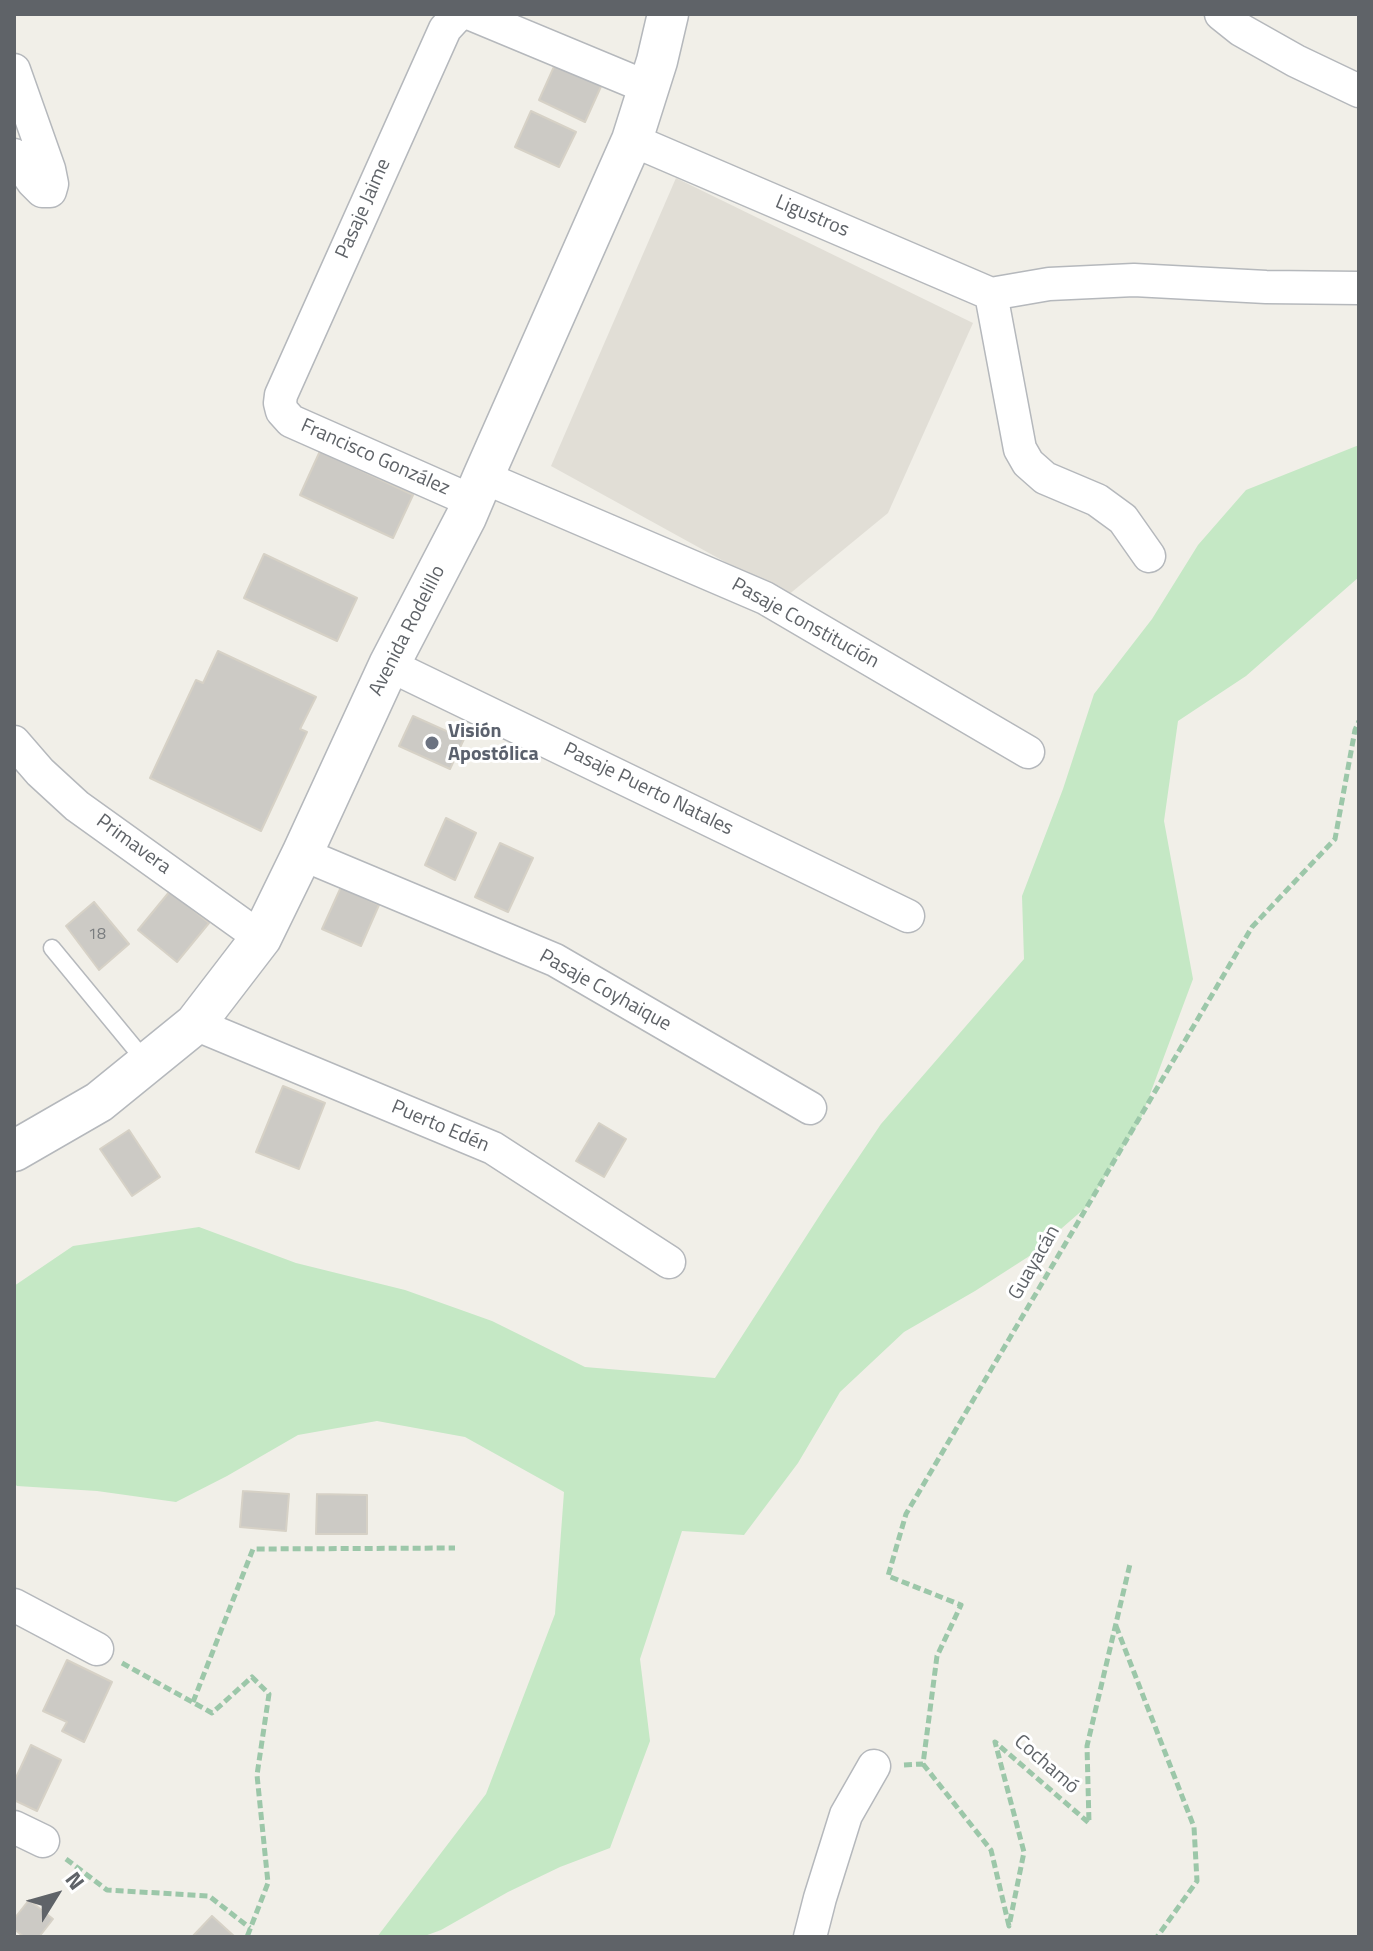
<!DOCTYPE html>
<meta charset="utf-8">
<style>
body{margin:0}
#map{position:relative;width:1373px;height:1951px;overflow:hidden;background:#f1efe8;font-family:"Titillium Web",sans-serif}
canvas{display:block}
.frame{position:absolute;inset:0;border:16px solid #5f6368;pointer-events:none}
.north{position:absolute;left:16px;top:1855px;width:80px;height:80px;-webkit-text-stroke:6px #fff;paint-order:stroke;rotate:53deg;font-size:22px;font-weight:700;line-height:32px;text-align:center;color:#5f6368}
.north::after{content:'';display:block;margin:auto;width:28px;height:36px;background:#5f6368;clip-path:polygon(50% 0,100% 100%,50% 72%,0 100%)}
</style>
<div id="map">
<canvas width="1373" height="1951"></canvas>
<div class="frame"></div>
<div class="north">N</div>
</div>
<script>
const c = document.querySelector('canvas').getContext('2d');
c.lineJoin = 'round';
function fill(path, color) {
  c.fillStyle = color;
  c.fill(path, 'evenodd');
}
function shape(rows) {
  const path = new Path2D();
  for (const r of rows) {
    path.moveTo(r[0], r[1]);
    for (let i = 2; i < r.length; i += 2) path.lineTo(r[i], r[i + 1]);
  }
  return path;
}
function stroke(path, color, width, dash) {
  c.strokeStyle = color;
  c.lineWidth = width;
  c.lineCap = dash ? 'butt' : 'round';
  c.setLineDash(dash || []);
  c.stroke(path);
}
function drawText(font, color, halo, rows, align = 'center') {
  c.font = font + ' "Titillium Web",sans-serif';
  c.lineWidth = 6;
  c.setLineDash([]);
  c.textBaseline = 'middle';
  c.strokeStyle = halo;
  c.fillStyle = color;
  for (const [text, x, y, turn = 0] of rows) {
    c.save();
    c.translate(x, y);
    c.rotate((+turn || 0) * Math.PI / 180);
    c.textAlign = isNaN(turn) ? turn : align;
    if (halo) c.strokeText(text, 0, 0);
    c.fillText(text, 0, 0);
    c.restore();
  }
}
const education = shape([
 [676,178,973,323,888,513,787,596,551,466]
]);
const green = shape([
 [1359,445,1359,577,1246,676,1178,721,1164,821,1193,979,1140,1121,1085,1208,1031,1255,975,1291,904,1332,840,1392,798,1463,744,1535,682,1531,640,1659,650,1741,610,1848,560,1867,508,1892,441,1930,422,1937,377,1937,486,1794,555,1614,564,1492,465,1437,377,1421,298,1435,227,1476,176,1502,97,1491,17,1486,14,1483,14,1286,73,1246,199,1227,296,1263,405,1290,492,1321,585,1367,715,1378,827,1204,881,1124,1024,959,1022,896,1063,789,1094,694,1152,619,1198,545,1246,490]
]);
const building = shape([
 [557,60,603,82,585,122,539,100,557,60],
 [531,111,576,132,559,167,515,147,531,111],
 [320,451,413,495,393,538,300,495,320,451],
 [264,554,357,598,337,641,244,598,264,554],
 [218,651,316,697,300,729,307,732,261,831,150,778,196,680,203,683,218,651],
 [413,716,464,739,450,769,399,746,413,716],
 [446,818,476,833,455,880,425,865,446,818],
 [500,843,533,858,508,912,475,897,500,843],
 [341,887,379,905,361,946,322,929,341,887],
 [170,891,209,923,177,962,138,930,170,891],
 [94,902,129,944,99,970,66,926,94,902],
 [283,1086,325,1103,299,1169,256,1152,283,1086],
 [599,1123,626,1139,604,1177,576,1161,599,1123],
 [129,1130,160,1177,132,1196,100,1149,129,1130],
 [243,1491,289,1494,286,1531,240,1527,243,1491],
 [317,1494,367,1495,367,1534,316,1534,317,1494],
 [67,1660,112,1682,84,1742,62,1731,67,1722,43,1711,67,1660],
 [31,1745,61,1760,37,1811,14,1800,14,1782,31,1745],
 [29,1900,53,1919,39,1937,24,1937,14,1929,14,1919,29,1900],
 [212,1916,235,1937,192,1937,212,1916]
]);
const path = shape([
 [1116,1626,1194,1827,1197,1881,1157,1937],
 [122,1663,212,1713,252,1677,269,1694,257,1775,268,1883,247,1937],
 [193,1702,253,1549,455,1548],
 [923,1764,991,1850,1009,1926,1024,1852,995,1742,1089,1823,1087,1746,1130,1564],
 [904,1765,923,1764,937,1656,961,1605,888,1576,906,1514,1252,927,1335,839,1355,730,1359,721],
 [66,1859,107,1890,209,1896,250,1928]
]);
const service = shape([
 [52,948,146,1062]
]);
const minor = shape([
 [462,14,456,17,445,29,281,395,280,403,282,411,291,421,472,501],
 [471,14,649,88],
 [1221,14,1241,30,1296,61,1359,91],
 [14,70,49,169,52,184,50,191,42,191,33,182,14,155],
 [632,140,991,294,1049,284,1134,280,1266,287,1359,288],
 [991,294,1020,449,1028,463,1045,478,1097,500,1123,519,1149,556],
 [483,477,765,598,1028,752],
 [389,665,908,916],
 [14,742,40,772,77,806,261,938],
 [302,854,555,960,810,1108],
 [195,1024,493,1148,669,1262],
 [14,1605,97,1649],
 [14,1827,43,1841],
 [810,1937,820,1898,846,1815,874,1766]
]);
const tertiary = shape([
 [14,1151,99,1102,195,1024,261,938,302,854,389,665,466,517,483,477,632,140,657,61,668,14]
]);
const markers = [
 [432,743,8,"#6b7280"]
];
const numberNames = [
 ["18",97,935]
];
const streetNames = [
 ["Pasaje Jaime",364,209,-66],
 ["Ligustros",812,217,23],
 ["Francisco González",375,458,24],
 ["Pasaje Constitución",805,624,29],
 ["Avenida Rodelillo",408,631,-63],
 ["Pasaje Puerto Natales",648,790,26],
 ["Primavera",133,845,36],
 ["Pasaje Coyhaique",605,991,29],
 ["Puerto Edén",440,1127,23],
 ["Guayacán",1035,1263,-60],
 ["Cochamó",1046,1765,41]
];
const worshipNames = [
 ["Visión",448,732],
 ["Apostólica",448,755]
];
fill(education, '#e1ded6');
fill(green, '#c5e8c5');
fill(building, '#cccac5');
stroke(building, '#d6d1c6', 2);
stroke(service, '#b5b8bc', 19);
stroke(minor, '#b5b8bc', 35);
stroke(tertiary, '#b5b8bc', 43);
stroke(path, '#9cc7a9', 5, [8, 4]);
stroke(service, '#fff', 16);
stroke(minor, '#fff', 32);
stroke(tertiary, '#fff', 40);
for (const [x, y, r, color] of markers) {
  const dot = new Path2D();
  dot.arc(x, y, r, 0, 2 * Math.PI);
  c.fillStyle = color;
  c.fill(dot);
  stroke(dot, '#fff', 3);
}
drawText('16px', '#7a7d7f', null, numberNames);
drawText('20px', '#5f6368', '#fff', streetNames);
drawText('bold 20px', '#5b616d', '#fff', worshipNames, 'left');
</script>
